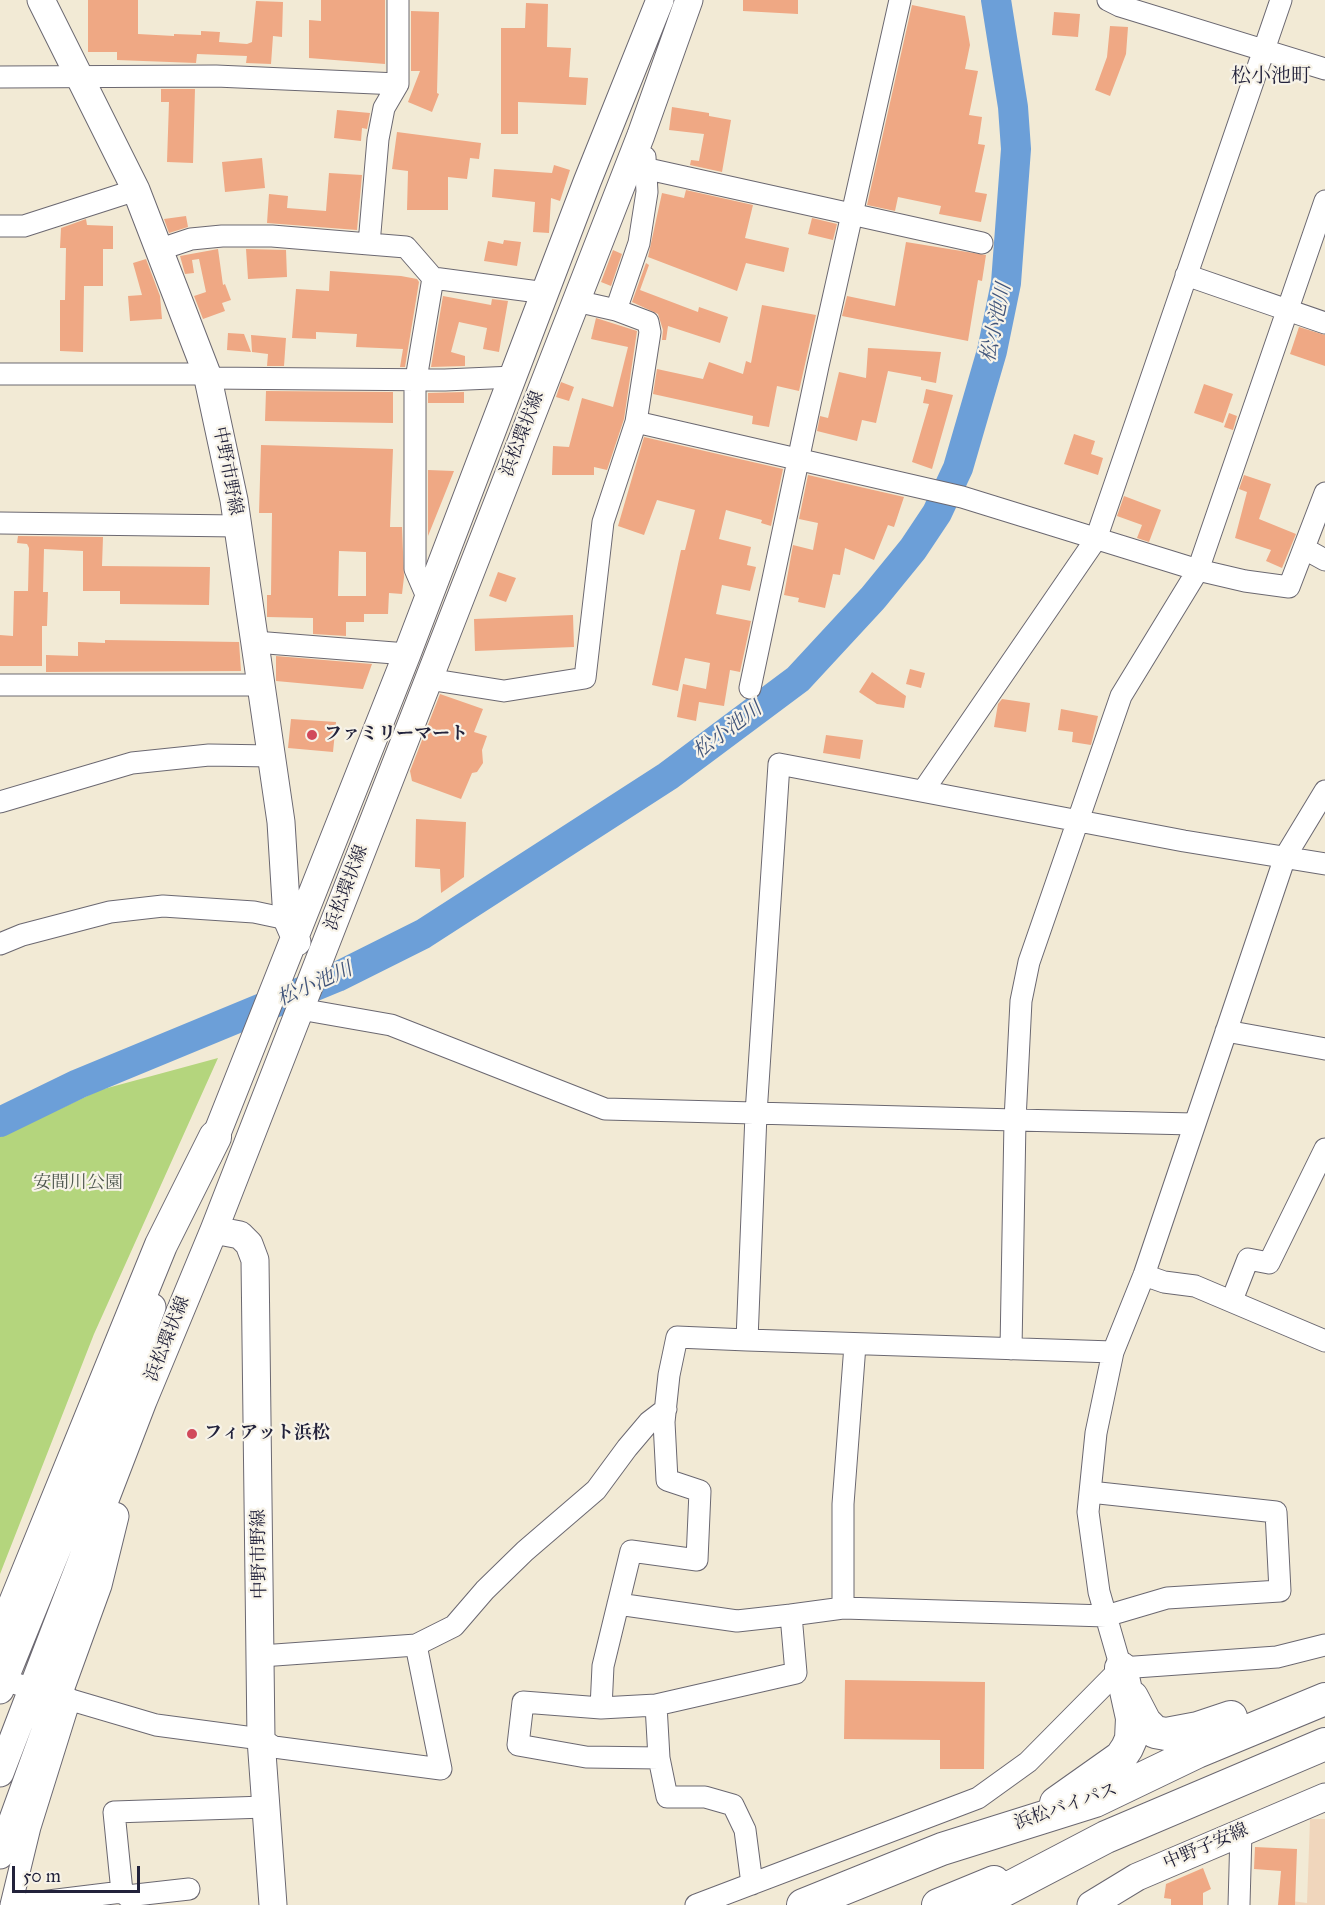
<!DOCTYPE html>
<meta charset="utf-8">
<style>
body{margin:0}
#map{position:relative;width:1325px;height:1905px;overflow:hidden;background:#f2ead5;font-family:"IM FELL Great Primer",serif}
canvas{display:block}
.scale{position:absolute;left:12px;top:1866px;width:128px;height:27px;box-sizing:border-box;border:3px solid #22223b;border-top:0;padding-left:8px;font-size:18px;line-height:21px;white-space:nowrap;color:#22223b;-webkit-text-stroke:4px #f7f3e8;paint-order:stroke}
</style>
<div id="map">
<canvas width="1325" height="1905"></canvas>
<div class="scale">50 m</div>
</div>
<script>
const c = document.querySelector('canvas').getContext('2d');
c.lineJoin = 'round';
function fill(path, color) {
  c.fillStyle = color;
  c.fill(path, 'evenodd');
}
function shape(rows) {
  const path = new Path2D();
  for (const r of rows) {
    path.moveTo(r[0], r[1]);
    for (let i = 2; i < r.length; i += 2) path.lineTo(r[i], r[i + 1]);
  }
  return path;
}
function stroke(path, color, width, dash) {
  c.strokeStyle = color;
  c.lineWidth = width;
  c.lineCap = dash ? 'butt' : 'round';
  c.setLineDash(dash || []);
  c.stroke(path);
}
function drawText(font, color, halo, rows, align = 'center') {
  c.font = font + ' "IM FELL Great Primer","Noto Serif JP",serif';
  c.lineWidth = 4.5;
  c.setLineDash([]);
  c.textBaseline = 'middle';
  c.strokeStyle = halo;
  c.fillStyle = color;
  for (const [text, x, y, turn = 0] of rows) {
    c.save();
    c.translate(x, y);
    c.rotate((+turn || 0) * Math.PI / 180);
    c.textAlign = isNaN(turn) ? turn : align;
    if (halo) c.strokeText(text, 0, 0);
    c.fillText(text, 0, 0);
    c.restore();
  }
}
const built = shape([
 [1310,1819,1325,1819,1325,1905,1283,1905,1284,1900,1307,1903]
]);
const green = shape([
 [218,1058,94,1334,0,1574,0,1137,100,1090]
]);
const river = shape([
 [0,1122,78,1084,337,977,423,934,668,776,798,679,873,598,913,549,937,513,958,468,992,351,1006,283,1016,149,1013,107,996,0]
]);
const building = shape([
 [88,0,138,0,138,34,174,36,174,34,201,35,201,31,220,32,219,42,247,44,252,42,256,1,283,2,282,37,273,36,271,64,246,63,247,56,197,54,196,63,117,60,117,52,88,52],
 [321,0,385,0,385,64,309,58,309,20,321,21],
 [743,0,798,0,798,14,743,11],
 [526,3,548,4,547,47,571,48,569,77,588,78,586,105,518,102,518,134,501,134,501,28,525,28],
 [912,5,965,16,970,45,965,69,978,71,969,115,982,117,978,144,985,145,975,192,987,194,981,222,939,214,941,206,898,197,895,211,867,205],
 [411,11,439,12,437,93,439,94,432,112,408,102,420,71,411,71],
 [1054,12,1080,14,1078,37,1052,35],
 [1110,26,1128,27,1126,54,1110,96,1095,90,1107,57],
 [161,89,195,89,193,163,167,162,169,102,161,102],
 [672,107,709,113,709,116,731,120,722,172,690,165,691,160,699,161,704,134,669,130],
 [337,110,370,113,367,129,362,128,361,141,334,138],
 [397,132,481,143,479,159,470,158,467,179,448,177,448,210,407,210,408,171,392,169],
 [262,158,265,188,225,192,222,162],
 [554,165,570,170,560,201,551,198,549,233,533,232,535,202,492,197,494,169,552,173],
 [329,173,362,175,357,230,267,223,269,194,288,196,287,208,326,211],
 [686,190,753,205,745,238,789,248,784,272,746,263,737,291,648,257,662,193,684,198],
 [186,216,188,227,169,233,164,219],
 [812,218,837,224,833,240,808,234],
 [86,219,87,225,113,226,113,249,103,249,103,286,84,286,83,352,60,351,60,300,65,300,66,248,60,248,61,228],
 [504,240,521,242,517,266,484,261,488,241,503,244],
 [906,242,986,255,982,281,978,280,968,341,842,316,847,296,895,306],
 [218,249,223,285,225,284,231,300,222,303,225,311,203,319,194,296,206,292,199,259,192,260,194,273,185,274,180,256],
 [246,249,286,250,287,277,248,279],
 [613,250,622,254,611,286,601,282],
 [146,259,160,296,162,319,130,321,128,296,142,295,133,263],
 [646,263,649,265,640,290,698,312,699,307,728,317,720,343,668,326,666,340,662,340,663,330,658,314,632,302],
 [330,271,401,276,417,279,419,282,405,367,400,367,403,349,356,347,357,334,316,332,316,339,292,338,296,289,329,291],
 [443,296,491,305,492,299,508,301,499,352,483,349,487,328,459,322,451,352,465,356,465,366,431,367],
 [762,305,816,315,799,391,777,386,769,427,752,424,753,416,653,394,657,369,703,379,709,362,743,374,746,361,751,363],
 [596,318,637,331,624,419,607,470,594,467,594,475,552,475,553,446,569,447,582,398,613,407,628,347,591,339],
 [1299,327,1325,335,1325,366,1290,354],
 [228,333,244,334,251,352,227,350],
 [251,335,286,338,284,366,267,366,268,354,252,352],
 [868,348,941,352,936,383,921,380,921,377,888,371,876,423,862,420,857,441,817,431,820,416,828,418,839,372,866,378],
 [561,382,574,387,569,401,556,397],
 [1204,384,1233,394,1223,423,1194,413],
 [926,389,953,395,932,469,912,462,929,404,923,403],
 [266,391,393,392,393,423,265,421],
 [464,392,464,403,428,403,428,393],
 [1229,413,1237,416,1233,430,1224,427],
 [1074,434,1095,441,1091,454,1103,458,1098,475,1064,464],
 [644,437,783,469,771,526,761,523,762,520,726,510,719,539,751,547,747,565,756,567,750,591,722,585,716,614,751,621,740,672,730,670,724,706,699,702,696,721,677,717,683,684,706,689,710,663,685,658,678,691,652,685,681,550,685,550,695,510,657,500,644,535,618,526],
 [261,445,393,449,390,527,402,527,404,577,402,594,389,593,388,614,364,614,364,622,346,622,346,636,313,634,313,618,267,617,267,595,271,595,272,513,259,513],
 [339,551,366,552,366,596,338,596],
 [428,470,454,471,428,536],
 [808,475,904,497,894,527,888,525,874,560,845,548,840,575,833,574,825,608,798,602,799,598,784,595,793,545,813,550,818,523,799,519],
 [1244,475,1271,484,1259,519,1296,534,1282,568,1266,561,1271,550,1235,538,1247,492,1239,489],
 [1124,496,1161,510,1149,542,1137,538,1142,525,1117,516],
 [18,536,103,537,102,566,210,567,209,605,120,604,120,591,83,591,83,551,44,549,43,592,48,592,47,626,42,626,42,666,0,666,0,635,13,636,14,591,28,591,29,548,27,544,17,543],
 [498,572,516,578,506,602,489,596],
 [573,615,574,647,475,651,474,619],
 [105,640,239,642,241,671,46,672,46,655,78,656,78,642,105,643],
 [276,656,372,664,363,689,276,681],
 [910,669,925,673,921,688,906,684],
 [872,672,906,696,904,708,877,704,859,692],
 [440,694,483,709,474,732,487,736,482,750,483,763,477,772,472,773,461,799,412,781,410,771],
 [1002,699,1030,703,1026,732,994,727,998,704],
 [1061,709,1098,716,1091,745,1072,742,1073,732,1058,730],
 [291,719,336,722,333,752,288,748],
 [826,735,863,740,860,759,823,753],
 [416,819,466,822,464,877,441,893,440,869,415,867],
 [845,1680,985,1682,984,1769,940,1769,940,1740,844,1739],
 [1255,1847,1297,1849,1295,1905,1278,1905,1281,1871,1254,1869],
 [1203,1868,1211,1889,1203,1893,1203,1905,1171,1905,1171,1899,1164,1898,1166,1884]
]);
const minor = shape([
 [1108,0,1120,6,1325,69],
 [0,77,216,76,398,84,398,0],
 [648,169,982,243],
 [0,226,24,226,136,190],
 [369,244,406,247,433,278,546,293],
 [161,249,191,239,222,236,272,236,369,244,378,139,384,108,398,84],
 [1186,275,1325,323],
 [616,310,639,243,647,192,645,157],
 [0,374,207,374],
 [207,378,445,380,514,377],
 [636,422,962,497,1198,570,1245,581,1289,587,1325,493],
 [0,523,238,526],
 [1305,549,1325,560],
 [428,599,415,569,415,385,433,278],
 [255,642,407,654],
 [428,679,504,691,585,678,603,522,636,422,650,332,648,322,616,310,576,301],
 [0,685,261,685],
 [750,688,818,366,900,0],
 [923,791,1096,539,1281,0],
 [0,802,132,763,209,755,272,756],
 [0,944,22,935,110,912,163,906,254,912,287,919],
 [300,1009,391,1025,605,1109,1015,1120,1011,1349],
 [1226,1031,1325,1049],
 [1194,1124,1015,1120,1021,1001,1029,962,1121,696,1198,570,1325,201],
 [1144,1275,1164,1282,1195,1286,1325,1341],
 [1232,1300,1248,1259,1269,1263,1325,1149],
 [1113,1352,747,1340,756,1114,779,764,1184,841,1325,864],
 [618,1604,737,1621,791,1615],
 [843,1608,1106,1616,1167,1598,1280,1591,1276,1512,1090,1492],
 [261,1656,416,1645,454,1626,485,1590,525,1551,596,1490,627,1448,649,1422,666,1409],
 [1121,1668,1099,1592,1088,1512,1096,1433,1113,1352,1144,1275,1285,857,1325,791],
 [0,1679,156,1725,261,1739,274,1747,441,1769,416,1645],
 [656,1705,659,1758],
 [601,1708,603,1666,631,1551,697,1560,700,1491,667,1480,664,1422,669,1375,677,1337,747,1340],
 [752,1884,745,1830,733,1805,705,1797,667,1797,659,1758,586,1757,518,1745,523,1702,601,1708,656,1705,796,1673,791,1615,843,1608,843,1504,855,1345],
 [122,1892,127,1896,189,1889],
 [11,1905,30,1827,70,1699],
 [16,1905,122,1892,114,1812,265,1807],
 [696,1905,978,1798,1028,1762,1121,1668,1277,1657,1325,1645],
 [1239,1905,1241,1832]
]);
const major = shape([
 [41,0,136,190,207,374,234,500,281,822,287,919,297,942],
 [208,1156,407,654,587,182,660,0],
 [214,1230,240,1235,249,1244,255,1260,261,1739,273,1905],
 [0,1690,105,1431,152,1307],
 [0,1773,143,1401,214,1230,641,135,689,0],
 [0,1855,98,1585,115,1516],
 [1091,1905,1137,1877,1325,1797]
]);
const highway = shape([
 [0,1640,161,1245,215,1137],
 [1132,1697,1145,1722,1155,1732,1166,1734,1198,1728,1231,1717],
 [1056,1803,1121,1757,1127,1748,1131,1739,1132,1718,1121,1668],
 [803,1905,942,1849,1095,1801,1197,1752,1325,1699],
 [938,1905,994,1882],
 [976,1905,1106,1837,1325,1744]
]);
const markers = [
 [312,735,6,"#d1495b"],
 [192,1434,6,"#d1495b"]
];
const streetNames = [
 ["浜松環状線",523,434,-69],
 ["中野市野線",227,471,79],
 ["浜松環状線",347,888,-69],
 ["浜松環状線",168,1339,-68],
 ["中野市野線",260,1554,-91],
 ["浜松バイパス",1066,1807,-19],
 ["中野子安線",1206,1847,-23]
];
const poiNames = [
 ["ファミリーマート",324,735],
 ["フィアット浜松",204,1434]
];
const parkNames = [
 ["安間川公園",78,1184]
];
const neighbourhoodNames = [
 ["松小池町",1271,77]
];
const waterNames = [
 ["松小池川",997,323,-78],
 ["松小池川",728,731,-37],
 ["松小池川",315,985,-24]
];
fill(built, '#f0d6bc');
fill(green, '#b4d57d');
stroke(river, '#6c9fd8', 30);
fill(building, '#efa884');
stroke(minor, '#6b6871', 23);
stroke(major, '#6b6871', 29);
stroke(highway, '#6b6871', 34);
stroke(minor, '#fff', 21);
stroke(major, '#fff', 27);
stroke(highway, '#fff', 32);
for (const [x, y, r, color] of markers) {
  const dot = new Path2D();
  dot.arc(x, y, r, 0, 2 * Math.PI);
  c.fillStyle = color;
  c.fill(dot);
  stroke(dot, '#f7f3e8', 2);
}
drawText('18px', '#22223b', '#f7f3e8', streetNames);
drawText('bold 18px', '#22223b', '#f7f3e8', poiNames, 'left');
drawText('18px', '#4e584f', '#f7f3e8', parkNames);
drawText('20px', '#22223b', '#f7f3e8', neighbourhoodNames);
drawText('italic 20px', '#40547a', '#f7f3e8', waterNames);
</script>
